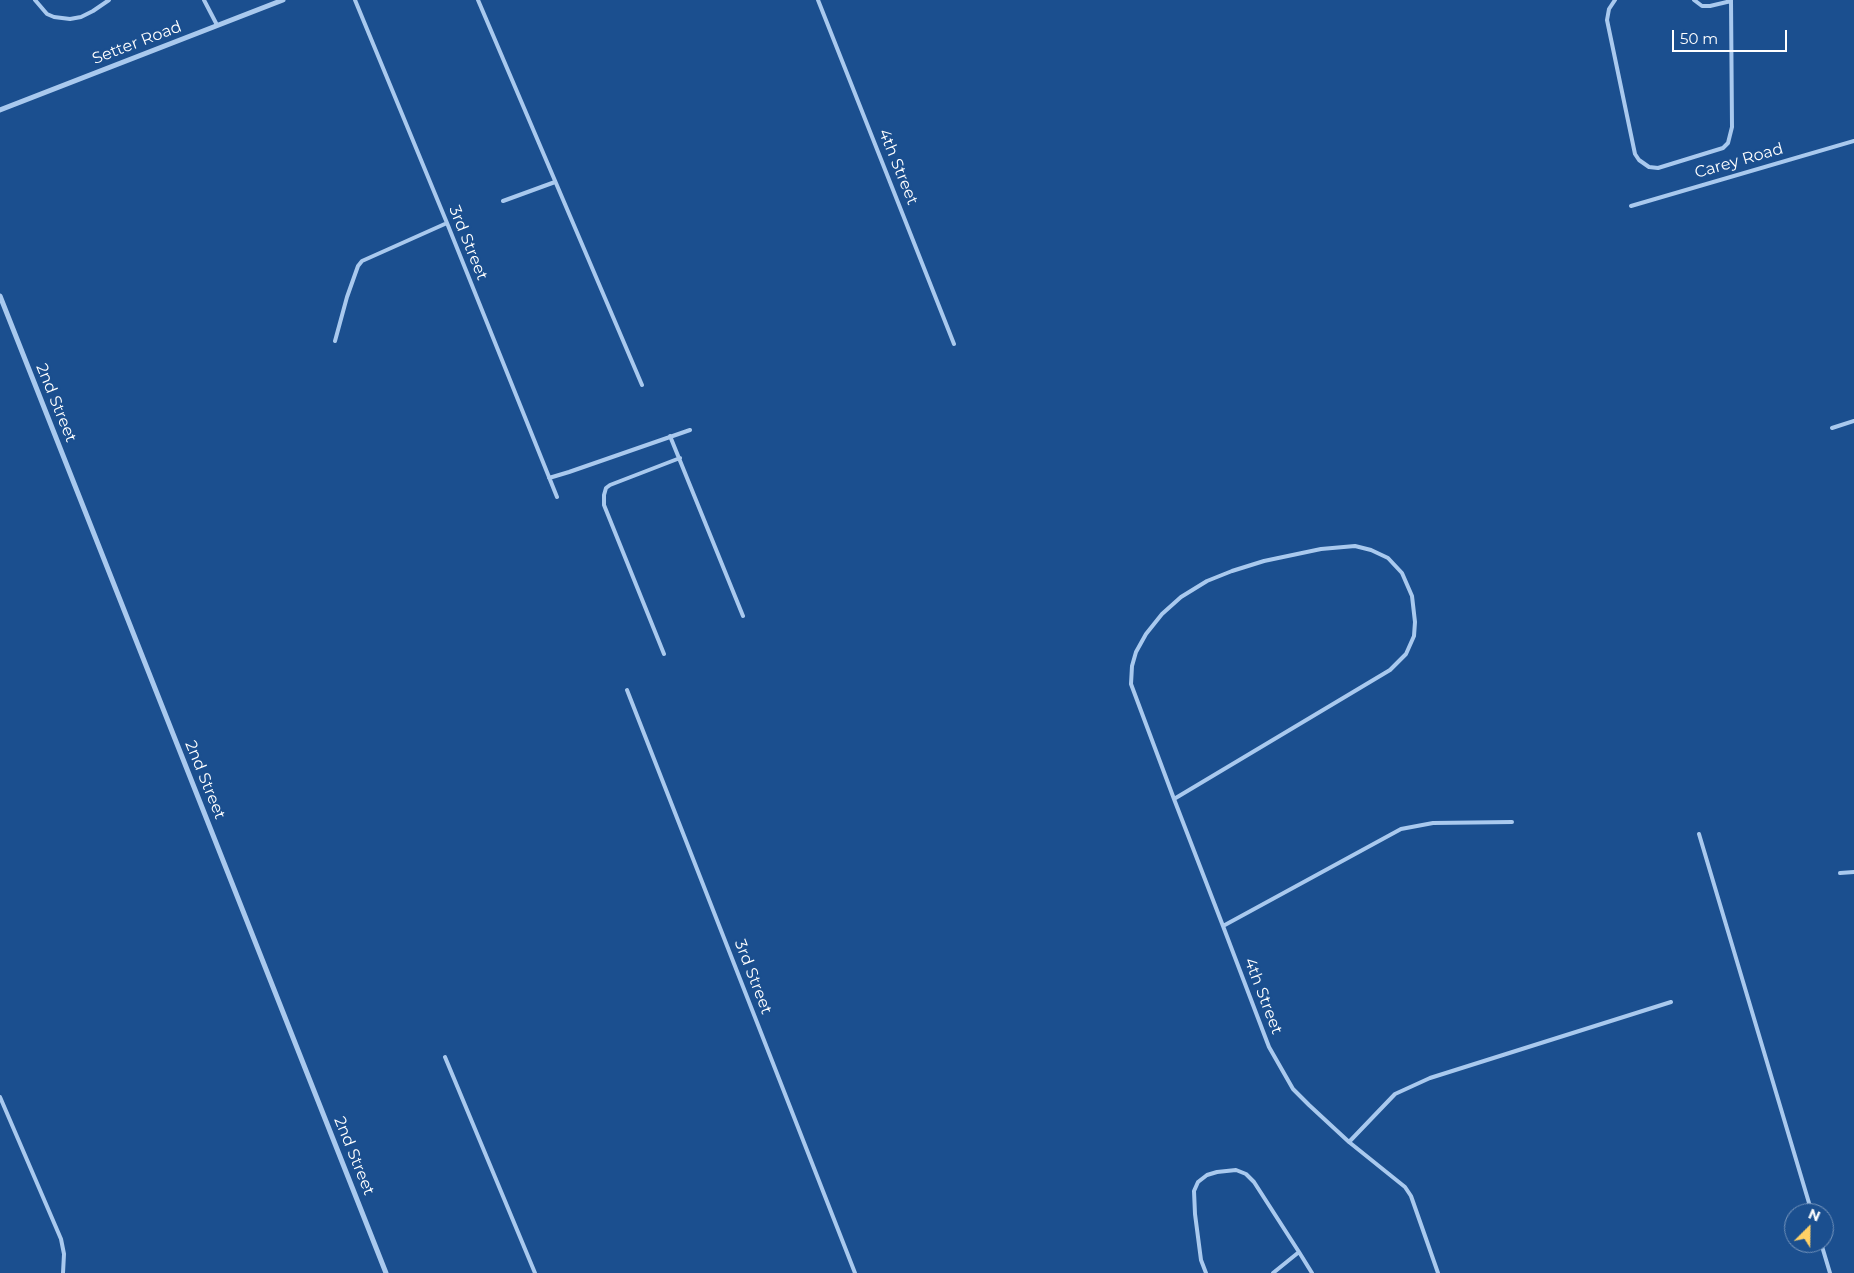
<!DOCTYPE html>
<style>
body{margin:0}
#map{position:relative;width:1854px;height:1273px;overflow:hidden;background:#1b4f8f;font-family:Montserrat,sans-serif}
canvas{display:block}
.north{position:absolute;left:1784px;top:1203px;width:50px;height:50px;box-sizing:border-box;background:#1b4f8f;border:1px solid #7695bc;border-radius:50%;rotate:23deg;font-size:14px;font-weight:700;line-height:20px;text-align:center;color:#fff}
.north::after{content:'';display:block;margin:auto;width:18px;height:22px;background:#ffd166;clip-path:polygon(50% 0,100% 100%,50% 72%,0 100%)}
.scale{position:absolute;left:1672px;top:30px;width:115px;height:22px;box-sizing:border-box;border:2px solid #fff;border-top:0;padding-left:6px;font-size:15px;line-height:18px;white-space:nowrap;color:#fff;-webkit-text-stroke:4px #1b4f8f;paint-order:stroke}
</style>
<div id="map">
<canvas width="1854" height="1273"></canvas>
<div class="north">N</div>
<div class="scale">50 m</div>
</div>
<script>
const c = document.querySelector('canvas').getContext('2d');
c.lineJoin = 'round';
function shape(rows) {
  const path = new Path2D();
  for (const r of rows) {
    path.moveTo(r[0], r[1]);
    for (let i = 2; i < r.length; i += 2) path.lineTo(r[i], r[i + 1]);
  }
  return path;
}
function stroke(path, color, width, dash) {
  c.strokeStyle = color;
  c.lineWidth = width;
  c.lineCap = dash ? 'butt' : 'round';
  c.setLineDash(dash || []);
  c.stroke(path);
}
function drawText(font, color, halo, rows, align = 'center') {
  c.font = font + ' Montserrat,sans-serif';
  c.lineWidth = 4.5;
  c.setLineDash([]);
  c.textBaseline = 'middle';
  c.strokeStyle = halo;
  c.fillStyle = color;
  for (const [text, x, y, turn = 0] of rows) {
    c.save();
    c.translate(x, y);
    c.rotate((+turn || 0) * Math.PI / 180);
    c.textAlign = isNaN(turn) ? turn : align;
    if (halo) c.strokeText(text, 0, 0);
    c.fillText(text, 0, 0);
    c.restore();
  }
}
const lane = shape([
 [35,0,47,14,54,17,70,19,81,17,93,11,109,0],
 [204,0,217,25],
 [355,0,447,223,557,497],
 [478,0,642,385],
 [818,0,954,344],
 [1615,0,1609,9,1607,20,1635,154,1639,160,1649,167,1658,168,1723,148,1728,143,1732,127,1731,0],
 [1694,0,1702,6,1710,6,1731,1],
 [503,201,555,182],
 [1631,206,1854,141],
 [335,341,347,297,358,266,362,261,447,223],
 [1832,428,1854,421],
 [670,436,743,616],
 [549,478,569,472,690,430],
 [664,654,604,505,604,495,606,488,610,485,680,458],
 [627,690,855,1273],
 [1174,799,1390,670,1406,654,1414,636,1415,622,1412,596,1402,573,1388,558,1371,550,1355,546,1321,549,1264,561,1232,571,1207,581,1181,597,1162,614,1146,634,1136,652,1132,666,1131,684,1174,799,1223,926,1269,1047,1293,1089,1309,1105,1349,1142,1405,1187,1411,1196,1438,1273],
 [1699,834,1812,1213],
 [1840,873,1854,872],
 [1223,926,1401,829,1433,823,1512,822],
 [445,1057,535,1273],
 [0,1097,61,1239,64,1254,63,1273],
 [1349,1142,1395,1094,1430,1078,1671,1002],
 [1821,1243,1830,1273],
 [1206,1273,1201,1260,1195,1214,1194,1191,1198,1182,1207,1175,1217,1172,1236,1170,1246,1174,1254,1182,1299,1252],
 [1273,1273,1299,1252,1312,1273]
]);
const street = shape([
 [0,110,283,0],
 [0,296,386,1273]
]);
const streetNames = [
 ["Setter Road",137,43,-21],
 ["Carey Road",1739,161,-16],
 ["4th Street",898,167,68],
 ["3rd Street",468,243,68],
 ["2nd Street",56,403,68],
 ["2nd Street",205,780,68],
 ["3rd Street",753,977,69],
 ["4th Street",1263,996,69],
 ["2nd Street",354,1156,68]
];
stroke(lane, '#a9c9ee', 4);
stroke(street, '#a9c9ee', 5);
drawText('16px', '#fff', '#1b4f8f', streetNames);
</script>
